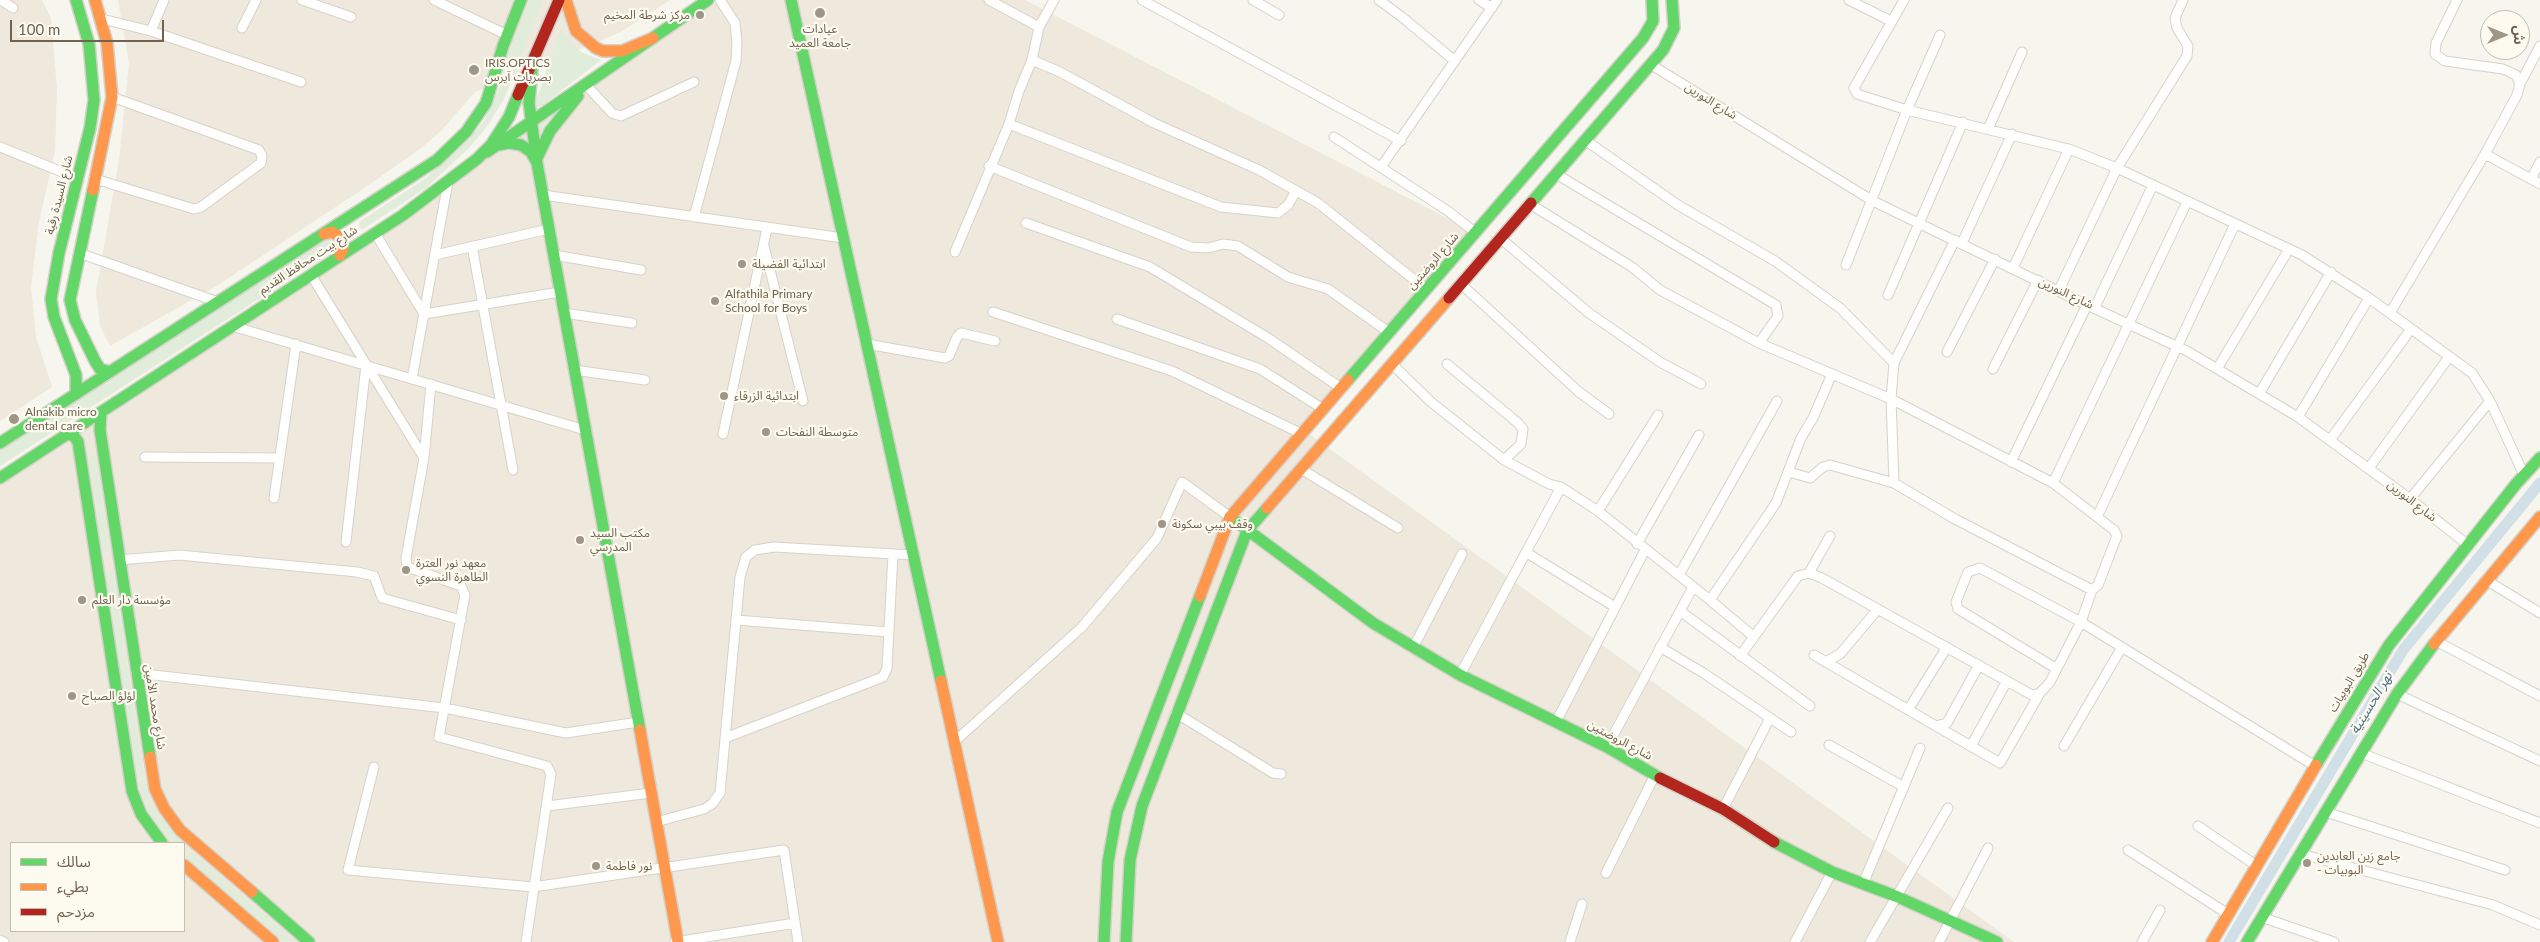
<!DOCTYPE html>
<meta charset="utf-8">
<style>
body{margin:0}
#map{position:relative;width:2540px;height:942px;overflow:hidden;background:#f6f5ee;font-family:Lato,"Noto Sans Arabic",sans-serif}
canvas{display:block}
.legend{position:absolute;left:10px;top:842px;width:175px;height:90px;box-sizing:border-box;background:#fdfaf0;border:1px solid #c5beb0;margin:0;padding:6px 9px;list-style:none;font-size:15px;color:#726350}
.legend li{display:flex;align-items:center;gap:10px;height:25px}
.legend b{width:25px;border:1px solid #c5beb0}
.north{position:absolute;left:2480px;top:10px;width:50px;height:50px;box-sizing:border-box;background:#fdfaf0;border:1px solid #c5beb0;border-radius:50%;rotate:90deg;font-size:14px;font-weight:700;line-height:20px;text-align:center;color:#726350}
.north::after{content:'';display:block;margin:auto;width:18px;height:22px;background:#a09687;clip-path:polygon(50% 0,100% 100%,50% 72%,0 100%)}
.scale{position:absolute;left:10px;top:20px;width:154px;height:22px;box-sizing:border-box;border:2px solid #726350;border-top:0;padding-left:6px;font-size:15px;line-height:18px;white-space:nowrap;color:#726350;-webkit-text-stroke:4px #fdfaf0;paint-order:stroke}
</style>
<div id="map">
<canvas width="2540" height="942"></canvas>
<ul class="legend">
<li><b style="height:6px;background:#63d668"></b>سالك</li>
<li><b style="height:6px;background:#ff974d"></b>بطيء</li>
<li><b style="height:6px;background:#b3261e"></b>مزدحم</li>
</ul>
<div class="north">ش</div>
<div class="scale">100 m</div>
</div>
<script>
const c = document.querySelector('canvas').getContext('2d');
c.lineJoin = 'round';
function fill(path, color) {
  c.fillStyle = color;
  c.fill(path, 'evenodd');
}
function shape(rows) {
  const path = new Path2D();
  for (const r of rows) {
    path.moveTo(r[0], r[1]);
    for (let i = 2; i < r.length; i += 2) path.lineTo(r[i], r[i + 1]);
  }
  return path;
}
function stroke(path, color, width, dash) {
  c.strokeStyle = color;
  c.lineWidth = width;
  c.lineCap = dash ? 'butt' : 'round';
  c.setLineDash(dash || []);
  c.stroke(path);
}
function drawText(font, color, halo, rows, align = 'center') {
  c.font = font + ' Lato,"Noto Sans Arabic",sans-serif';
  c.lineWidth = 4.5;
  c.setLineDash([]);
  c.textBaseline = 'middle';
  c.strokeStyle = halo;
  c.fillStyle = color;
  for (const [text, x, y, turn = 0] of rows) {
    c.save();
    c.translate(x, y);
    c.rotate((+turn || 0) * Math.PI / 180);
    c.textAlign = isNaN(turn) ? turn : align;
    if (halo) c.strokeText(text, 0, 0);
    c.fillText(text, 0, 0);
    c.restore();
  }
}
const residential = shape([
 [0,0,42,0,51,18,57,89,55,150,39,222,31,287,36,337,52,387,0,421],
 [118,0,670,0,621,32,475,92,442,130,420,149,360,191,218,285,110,346,100,326,96,292,119,160,129,64],
 [721,0,1025,0,1476,233,1305,431,2014,942,0,942,0,477],
 [11,843,184,843,184,931,11,931]
]);
const green = shape([
 [529,0,543,0,505,97,489,124,469,148,426,188,363,229,360,228,359,222,426,178,468,140,484,121,500,86,512,44],
 [560,30,581,52,601,60,543,105,537,107,536,101],
 [555,112,557,112,541,139,537,126],
 [331,239,335,245,333,251,0,466,0,451,324,240],
 [96,455,110,550,102,552,89,456],
 [113,571,144,777,137,778,106,572],
 [145,780,150,801,156,811,183,843,172,843,149,814,138,781],
 [191,852,296,942,285,942,186,858]
]);
const canal = shape([
 [2229,942,2403,650,2540,483]
]);
const street = shape([
 [1,0,13,8],
 [302,0,351,17],
 [434,0,507,35],
 [989,0,1039,27],
 [1142,0,1401,141],
 [1253,0,1279,15],
 [1379,0,1402,17,1455,61],
 [1479,0,1492,8],
 [1849,0,1891,21],
 [1904,0,1858,81,1854,88,1857,94,1907,110,2069,149,2117,168,2302,255,2369,298,2472,373,2490,401,2524,475],
 [102,19,151,31,301,82],
 [242,28,256,0],
 [151,31,164,0],
 [1032,60,1060,72,1154,123,1259,170,1318,203,1427,290],
 [1650,64,1873,201,2087,305,2187,351,2298,417,2410,499,2468,545],
 [2520,84,2540,46],
 [587,86,612,113,621,116,694,82],
 [1009,124,1221,207,1278,213,1288,205,1296,191],
 [1988,129,2022,52],
 [1334,137,1448,211,1476,233],
 [1585,140,1678,205,1775,261,1840,308,1894,363],
 [0,147,77,178],
 [2485,154,2540,184],
 [989,166,1191,247,1208,248,1223,244,1238,246,1288,277,1328,289,1390,333],
 [1381,167,1497,0],
 [1556,174,1776,305,1778,316,1759,343],
 [95,179,194,209,201,207,261,163,262,156,259,150,112,97],
 [2531,179,2540,162],
 [543,195,843,238],
 [1530,204,1632,267,1660,290,1759,343,1891,399,2053,483,2114,530,2117,536,2098,585,2092,590,2081,622,2050,682,2040,693,2032,695,1822,578,1809,573,1798,576,1740,656],
 [694,217,736,61,737,42,735,23,720,0],
 [1026,223,1150,267,1268,338,1341,388],
 [375,233,424,314,560,292],
 [1500,238,1589,313,1660,362,1701,384],
 [1962,243,2012,134],
 [472,246,513,470],
 [764,246,803,401],
 [955,252,1009,124,1019,91,1032,60,1039,27,1054,0],
 [79,253,218,302],
 [435,255,549,229],
 [554,255,641,270],
 [1846,265,1907,110,1940,35],
 [2013,268,2069,149],
 [311,275,424,458],
 [1461,284,1579,392,1609,414],
 [2059,290,2117,168,2187,56,2188,46,2177,28,2175,18,2183,0],
 [1888,295,1963,122],
 [2095,307,2153,185],
 [993,312,1172,371,1302,434],
 [564,313,632,323],
 [2390,313,2485,154,2517,95,2520,84,2516,75,2503,69,2445,61,2435,54,2436,43,2457,0],
 [1117,319,1260,369,1323,409],
 [232,326,585,430],
 [867,344,945,358,949,356,957,337,961,333,995,341],
 [1947,352,1995,259],
 [1392,364,1431,402,1504,460,1549,484,1561,487,1598,511,1710,600,1776,503,1801,438,1813,418,1831,376],
 [1447,364,1518,423,1523,429,1521,444,1504,460],
 [1993,369,2038,280],
 [2217,369,2289,249],
 [574,370,645,380],
 [412,379,448,182],
 [431,384,424,458,406,558,407,567,461,586,465,595,439,737,547,766,551,774,526,942],
 [2259,394,2331,272],
 [2298,417,2369,298],
 [723,434,767,228],
 [2330,440,2411,329],
 [145,457,280,458],
 [2011,462,2087,305],
 [2369,468,2449,357],
 [1301,469,1398,528],
 [1789,472,1810,478,1823,467,1830,465,1894,483,1891,399,1894,363,1955,240],
 [1894,483,1955,519,2092,590],
 [2053,483,2187,202],
 [274,498,296,344],
 [2410,499,2490,401],
 [1598,511,1658,415],
 [2097,517,2235,224],
 [346,542,366,365],
 [1637,544,1699,435],
 [1527,553,1615,607],
 [119,560,179,555,357,572,374,576,382,598,461,620],
 [1809,573,1830,536],
 [1679,575,1777,401],
 [2486,580,2540,613],
 [1710,600,1754,637],
 [1680,611,1810,706],
 [736,620,889,632],
 [2436,641,2540,696],
 [1414,646,1462,554],
 [1660,647,1705,674,1791,732],
 [1814,655,1936,726,1947,723,1979,665],
 [1825,662,1840,654,1878,609],
 [2057,669,1958,609,1956,602,1968,572,1980,568,2081,622,2315,766],
 [136,673,445,708,566,733,638,722],
 [1460,675,1561,487],
 [2397,694,2540,761],
 [1908,710,1947,647],
 [1176,713,1273,773,1281,774],
 [1556,722,1645,550],
 [1936,726,2000,763,2040,693],
 [725,738,883,677,887,668,893,554],
 [954,742,1082,627,1157,538,1182,482,1230,517],
 [1829,745,1904,787],
 [1971,746,2007,681],
 [2064,746,2122,647],
 [1607,747,1693,587],
 [2361,753,2540,823],
 [374,767,348,870,533,887,784,850,798,942],
 [547,806,651,793],
 [1723,809,1770,718],
 [2326,812,2505,870],
 [656,822,704,809,712,804,720,793,740,577,746,557,755,550,774,547,913,555],
 [2198,826,2257,866],
 [2128,850,2228,914],
 [2301,854,2493,905,2540,925],
 [1606,873,1655,775],
 [1863,884,1920,748],
 [2261,917,2334,942],
 [0,940,4,942],
 [675,942,795,923],
 [1570,942,1582,904],
 [1795,942,1832,872],
 [1870,942,1948,808],
 [1939,942,1988,848],
 [2142,942,2160,910]
]);
const fast = shape([
 [76,0,89,44,94,100,90,128,59,253,51,299,54,317,76,375,76,394],
 [791,0,941,681],
 [532,71,529,103,537,163,640,730],
 [499,145,509,143,521,145,531,152,536,161],
 [487,152,708,0],
 [537,158,550,131,578,96],
 [93,190,70,300,75,320,95,361,100,369,110,372],
 [1531,203,1663,50,1674,28,1672,0],
 [1348,380,1643,38,1653,21,1652,0],
 [101,412,100,430,150,757],
 [67,434,74,436,78,442,132,791,141,814,162,843],
 [0,443,437,160,466,132,486,103,503,46,521,0],
 [0,478,403,215,477,159,491,145,509,117,518,95],
 [1230,517,1373,623,1460,675,1607,747,1660,778],
 [2316,765,2389,645,2516,484,2540,458],
 [1774,842,1832,872,1898,897,1997,942],
 [252,892,309,942],
 [1104,942,1108,862,1117,812,1200,596],
 [1126,942,1130,860,1142,806,1247,531,1267,508],
 [2247,942,2397,694,2434,644]
]);
const slow = shape([
 [566,0,576,31,596,48,603,51,622,51,653,38],
 [93,190,112,97,107,43,95,0],
 [324,234,332,232,341,238,343,249,340,255],
 [1267,508,1449,298],
 [1200,596,1230,517,1348,380],
 [2434,644,2540,517],
 [941,681,998,942],
 [640,730,678,942],
 [150,757,155,789,164,808,180,830,252,892],
 [184,865,273,942],
 [2212,942,2316,765]
]);
const jam = shape([
 [518,95,559,0],
 [1449,298,1531,203],
 [1660,778,1723,809,1774,842]
]);
const markers = [
 [820,13,6,"#a09687"],
 [700,15,5,"#a09687"],
 [474,70,6,"#a09687"],
 [742,264,5,"#a09687"],
 [715,301,5,"#a09687"],
 [724,396,5,"#a09687"],
 [14,419,6,"#a09687"],
 [766,432,5,"#a09687"],
 [1162,524,5,"#a09687"],
 [580,540,5,"#a09687"],
 [406,570,5,"#a09687"],
 [82,600,5,"#a09687"],
 [72,696,5,"#a09687"],
 [2307,863,5,"#a09687"],
 [596,866,5,"#a09687"]
];
const poiNames = [
 ["مركز شرطة المخيم",690,15,"right"],
 ["عيادات",820,29,"center"],
 ["جامعة العميد",820,43,"center"],
 ["IRIS.OPTICS",485,63],
 ["بصريات آيرس",485,77],
 ["ابتدائية الفضيلة",752,264],
 ["Alfathila Primary",725,294],
 ["School for Boys",725,308],
 ["ابتدائية الزرقاء",734,396],
 ["Alnakib micro",25,412],
 ["dental care",25,426],
 ["متوسطة النفحات",776,432],
 ["وقف بيبي سكونة",1172,524],
 ["مكتب السيد",590,533],
 ["المدرسي",590,547],
 ["معهد نور العترة",416,563],
 ["الطاهرة النسوي",416,577],
 ["مؤسسة دار العلم",92,600],
 ["لؤلؤ الصباح",82,696],
 ["جامع زين العابدين",2317,856],
 ["- البوبيات",2317,870],
 ["نور فاطمة",606,866]
];
const streetNames = [
 ["شارع النورين",1711,101,32],
 ["شارع السيدة رقية",59,195,-76],
 ["شارع بيت محافظ القديم",308,260,-33],
 ["شارع الروضتين",1433,261,-49],
 ["شارع النورين",2066,293,25],
 ["شارع النورين",2412,501,38],
 ["طريق البوبيات",2349,682,-59],
 ["شارع محمد الأمين",155,707,81],
 ["شارع الروضتين",1620,740,28]
];
const waterNames = [
 ["نهر الحسينية",2371,703,-59]
];
fill(residential, '#eee9dc');
fill(green, '#e1edda');
stroke(canal, '#d0e0e6', 11);
stroke(street, '#d6d2cc', 11);
stroke(fast, '#d4d1c9', 14);
stroke(slow, '#d4d1c9', 14);
stroke(jam, '#d4d1c9', 14);
stroke(street, '#fefefc', 9);
stroke(fast, '#63d668', 11);
stroke(slow, '#ff974d', 11);
stroke(jam, '#b3261e', 11);
for (const [x, y, r, color] of markers) {
  const dot = new Path2D();
  dot.arc(x, y, r, 0, 2 * Math.PI);
  c.fillStyle = color;
  c.fill(dot);
  stroke(dot, '#fdfaf0', 2);
}
drawText('12px', '#726350', '#fdfaf0', poiNames, 'left');
drawText('12px', '#726350', '#fdfaf0', streetNames);
drawText('italic 14px', '#4f758a', '#fdfaf0', waterNames);
</script>
